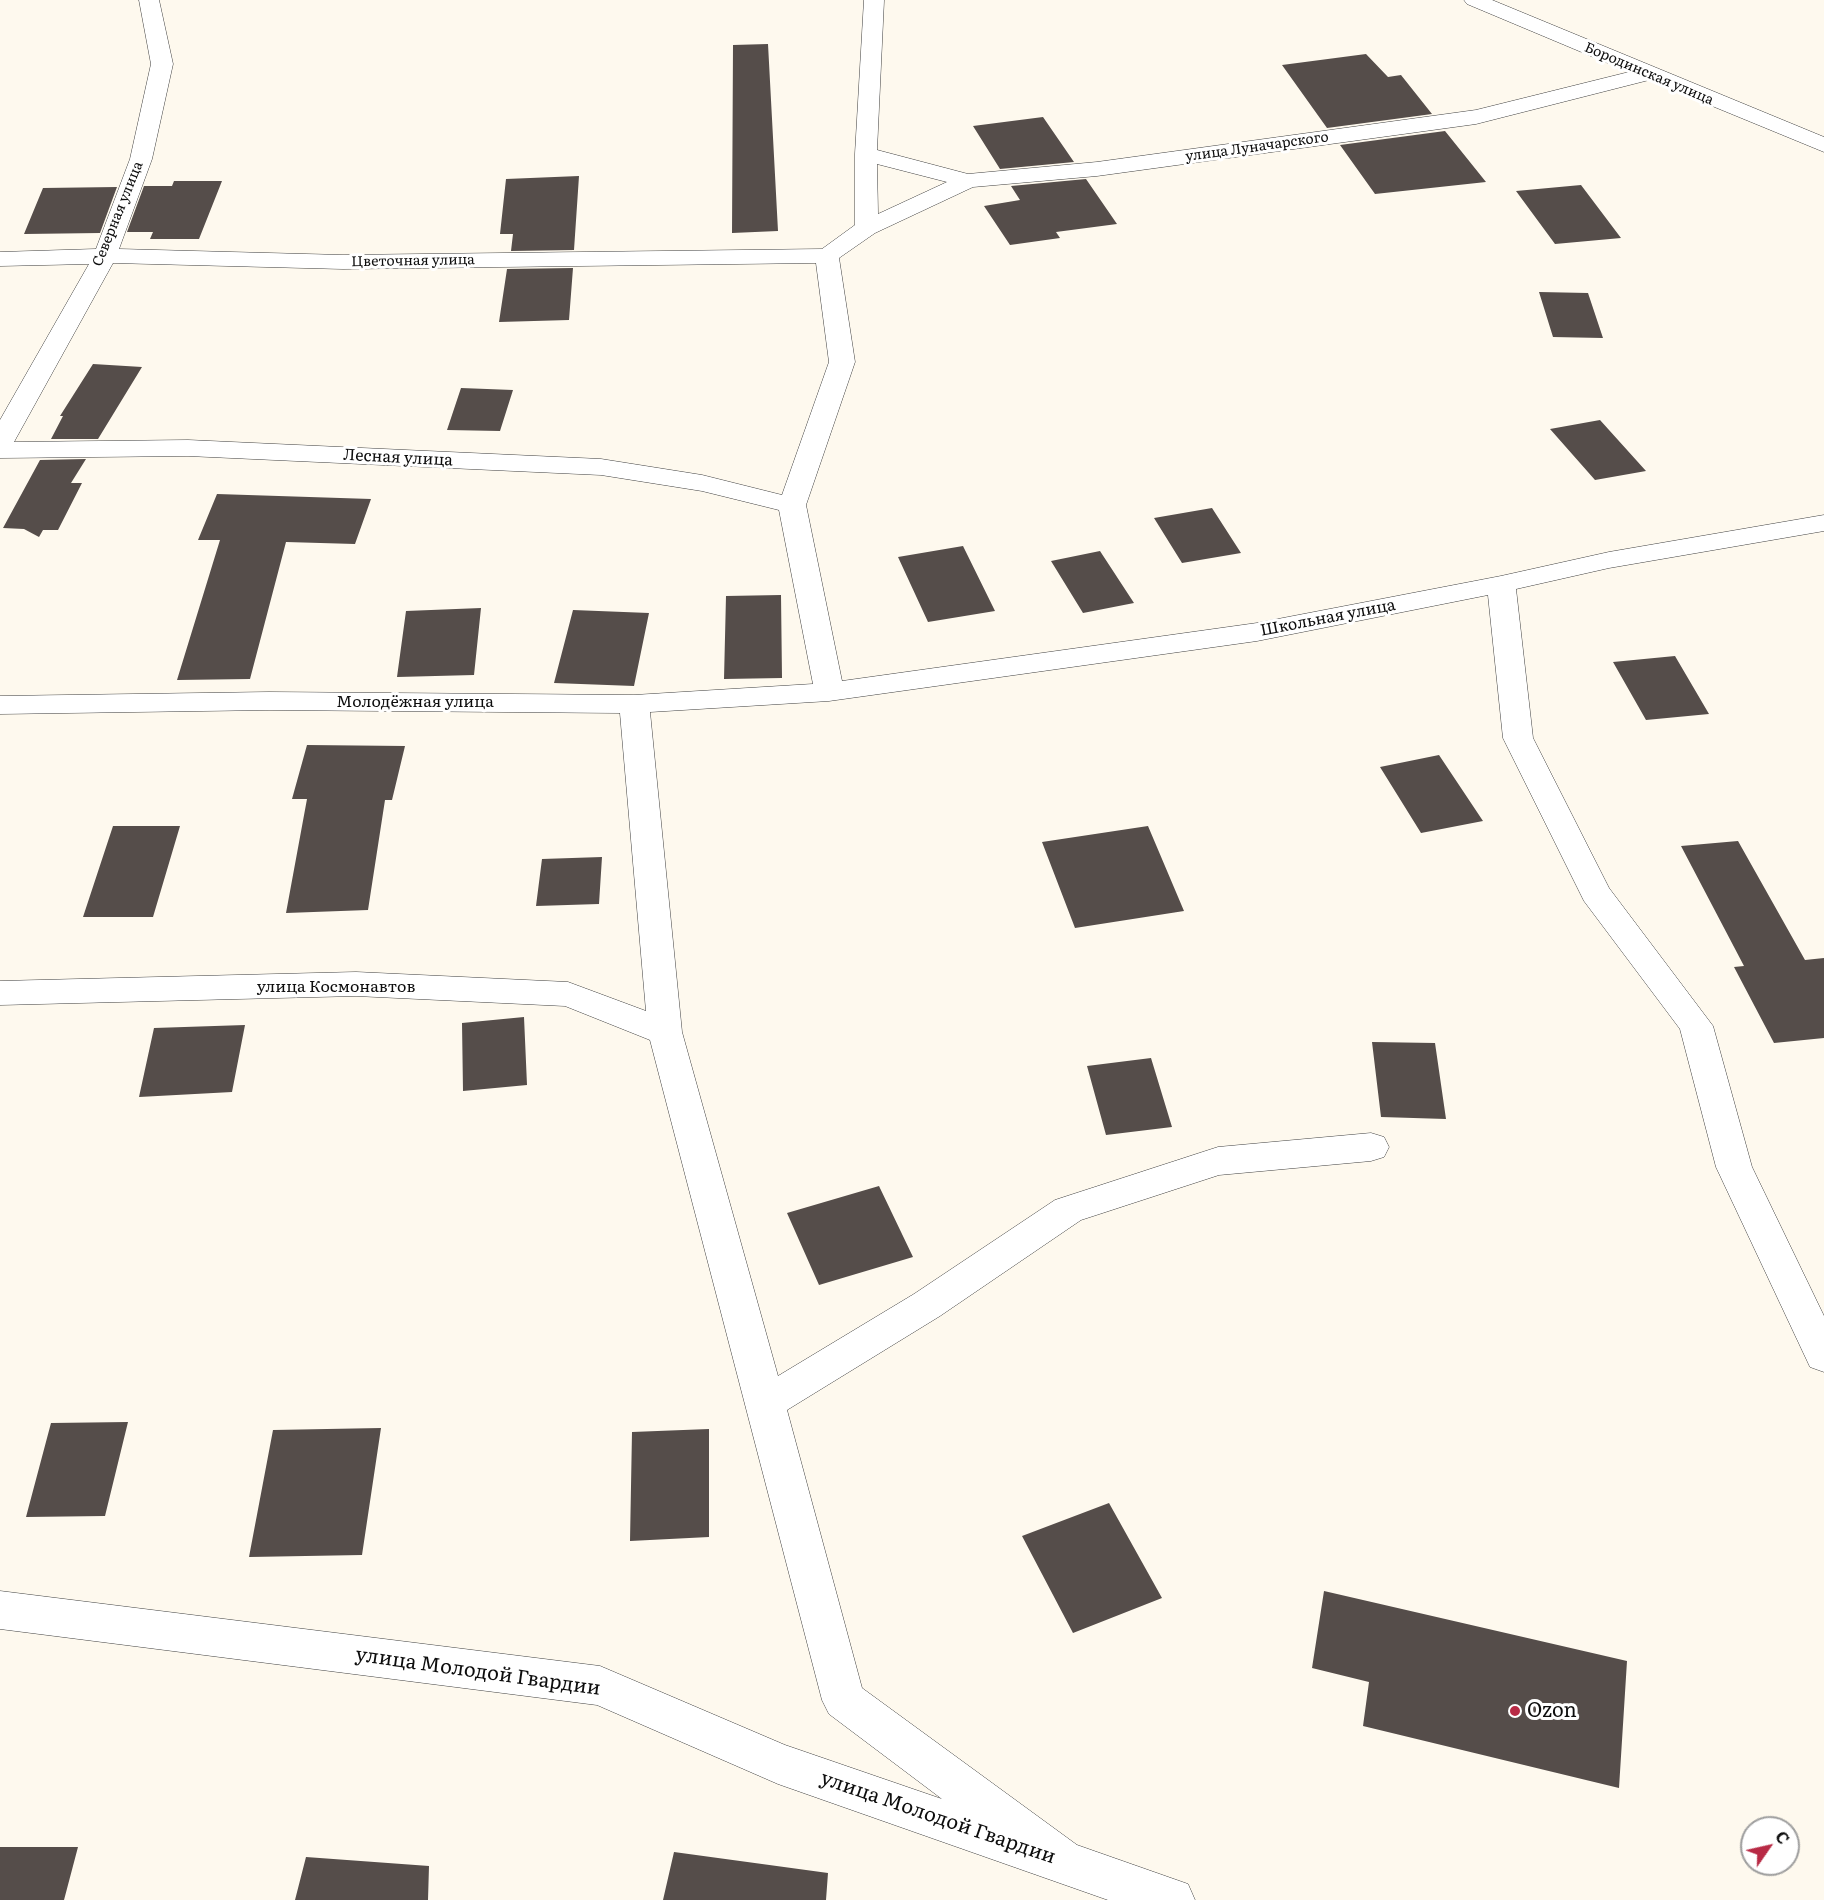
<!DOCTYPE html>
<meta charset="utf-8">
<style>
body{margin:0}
#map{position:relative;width:1824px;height:1900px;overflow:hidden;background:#fef9ee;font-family:Literata,serif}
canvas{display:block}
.north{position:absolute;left:1740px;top:1816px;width:60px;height:60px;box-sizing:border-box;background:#fff;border:2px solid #9e9e9e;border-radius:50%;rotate:56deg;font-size:16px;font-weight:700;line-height:24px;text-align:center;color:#0d0d0d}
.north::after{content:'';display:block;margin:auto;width:21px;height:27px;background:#b82a45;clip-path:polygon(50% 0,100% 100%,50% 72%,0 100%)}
</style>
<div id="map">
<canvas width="1824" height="1900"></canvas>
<div class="north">С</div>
</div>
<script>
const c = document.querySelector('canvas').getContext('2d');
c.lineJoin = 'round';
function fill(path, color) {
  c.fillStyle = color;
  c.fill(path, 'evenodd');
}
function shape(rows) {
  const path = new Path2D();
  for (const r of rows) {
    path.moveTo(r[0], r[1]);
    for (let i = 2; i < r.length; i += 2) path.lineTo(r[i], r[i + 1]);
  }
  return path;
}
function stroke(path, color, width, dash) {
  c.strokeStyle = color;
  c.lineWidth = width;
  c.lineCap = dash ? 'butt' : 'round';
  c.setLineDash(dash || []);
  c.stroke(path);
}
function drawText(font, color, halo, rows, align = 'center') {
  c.font = font + ' Literata,serif';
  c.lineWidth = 6;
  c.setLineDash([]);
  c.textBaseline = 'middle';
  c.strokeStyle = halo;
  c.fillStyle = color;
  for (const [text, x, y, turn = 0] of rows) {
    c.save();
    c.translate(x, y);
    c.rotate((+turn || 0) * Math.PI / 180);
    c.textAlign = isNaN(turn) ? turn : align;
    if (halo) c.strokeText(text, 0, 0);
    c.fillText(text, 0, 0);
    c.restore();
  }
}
const building = shape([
 [768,44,778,231,732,233,733,45],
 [1366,54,1388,77,1401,75,1432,114,1327,128,1282,65],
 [1043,117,1074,162,1000,169,973,126],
 [1445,131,1486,182,1375,194,1340,145],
 [579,176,574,250,511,251,513,234,500,234,506,179],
 [1086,179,1117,224,1056,232,1060,238,1010,245,984,206,1020,200,1011,186],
 [174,181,222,181,199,239,150,239,153,232,127,232,144,186,172,186],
 [1581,185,1621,238,1555,244,1516,191],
 [117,187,100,233,24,234,43,188],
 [573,268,569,320,499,322,507,269],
 [1539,292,1588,293,1603,338,1553,337],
 [93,364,142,367,98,439,51,439,63,416,60,416],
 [461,388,513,390,500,431,447,430],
 [1600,420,1646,471,1595,480,1550,429],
 [86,459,71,483,82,483,58,530,43,530,39,537,24,529,3,528,40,460],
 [217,494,371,499,355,544,286,542,250,679,177,680,220,540,198,540],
 [1212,508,1241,553,1182,563,1154,518],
 [963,546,995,611,928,622,898,557],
 [1100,551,1134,603,1083,613,1051,561],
 [781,595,782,678,724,679,726,596],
 [481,608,474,675,397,677,406,611],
 [573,610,649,613,634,686,554,683],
 [1675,656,1709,714,1646,720,1613,662],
 [307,745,405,746,392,800,385,800,368,910,286,913,307,799,292,799],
 [1439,755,1483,821,1421,833,1380,767],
 [113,826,180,826,153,917,83,917],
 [1148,826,1184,911,1075,928,1042,842],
 [1738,841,1805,960,1824,958,1824,1038,1774,1043,1734,967,1744,966,1681,846],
 [602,857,599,904,536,906,542,859],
 [524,1017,527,1085,463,1091,462,1023],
 [245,1025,232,1092,139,1097,154,1028],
 [1372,1042,1435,1043,1446,1119,1381,1117],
 [1151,1058,1172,1127,1106,1135,1087,1066],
 [879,1186,913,1257,819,1285,787,1213],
 [128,1422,105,1516,26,1517,51,1423],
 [381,1428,362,1555,249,1557,273,1430],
 [709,1429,709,1537,630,1541,632,1432],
 [1109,1503,1162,1598,1073,1633,1022,1536],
 [1324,1591,1627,1661,1619,1788,1363,1726,1369,1682,1312,1668],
 [0,1847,78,1847,64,1900,0,1900],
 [674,1852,828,1873,826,1900,663,1900],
 [306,1857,429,1866,428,1900,295,1900]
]);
const minor = shape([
 [139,0,159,0,173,64,152,159,119,249,343,255,822,249,855,225,855,154,864,0,884,0,877,150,968,174,1097,162,1476,110,1629,72,1467,4,1464,0,1492,0,1824,137,1824,152,1649,80,1476,124,1097,176,973,187,875,233,839,258,855,362,806,505,842,681,1257,623,1501,576,1609,552,1824,515,1824,531,1609,568,1516,589,1533,738,1609,888,1713,1026,1752,1167,1824,1316,1824,1372,1810,1367,1716,1167,1680,1029,1584,901,1503,738,1488,595,1257,641,829,701,650,712,682,1032,778,1376,914,1294,1055,1200,1218,1147,1371,1133,1384,1137,1389,1147,1384,1157,1371,1161,1219,1175,1081,1220,940,1316,787,1410,862,1688,1077,1845,1188,1884,1195,1900,1108,1900,778,1784,597,1705,0,1629,0,1591,600,1666,785,1745,942,1799,829,1714,822,1700,650,1040,565,1006,356,996,0,1005,0,981,356,972,568,982,646,1011,620,713,269,710,0,714,0,696,269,692,634,695,813,684,779,510,702,491,601,475,188,456,0,458,0,420,89,264,0,266,0,252,96,249,130,159,151,64,139,0],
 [877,164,947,182,878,214,877,164],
 [113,263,343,269,816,263,829,362,782,495,702,475,601,459,188,440,14,442,113,263]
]);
const markers = [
 [1515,1711,6,"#b82a45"]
];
const farStreetnames = [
 ["Бородинская улица",1649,74,23],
 ["улица Луначарского",1257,147,-8],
 ["Северная улица",118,214,-68],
 ["Цветочная улица",413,261,-1]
];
const streetNames = [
 ["Лесная улица",398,458,3],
 ["Школьная улица",1328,618,-11],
 ["Молодёжная улица",415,702],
 ["улица Космонавтов",336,987]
];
const nearStreetnames = [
 ["улица Молодой Гвардии",478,1672,8],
 ["улица Молодой Гвардии",938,1818,19]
];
const nearPoinames = [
 ["Ozon",1527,1711]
];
fill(building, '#554d4a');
stroke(minor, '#404040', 1);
fill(minor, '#fff');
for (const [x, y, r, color] of markers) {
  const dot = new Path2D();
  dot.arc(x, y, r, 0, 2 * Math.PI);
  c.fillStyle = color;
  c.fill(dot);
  stroke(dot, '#fff', 2);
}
drawText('14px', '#0d0d0d', '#fff', farStreetnames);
drawText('16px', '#0d0d0d', '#fff', streetNames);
drawText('20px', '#0d0d0d', '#fff', nearStreetnames);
drawText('20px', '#0d0d0d', '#fff', nearPoinames, 'left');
</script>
